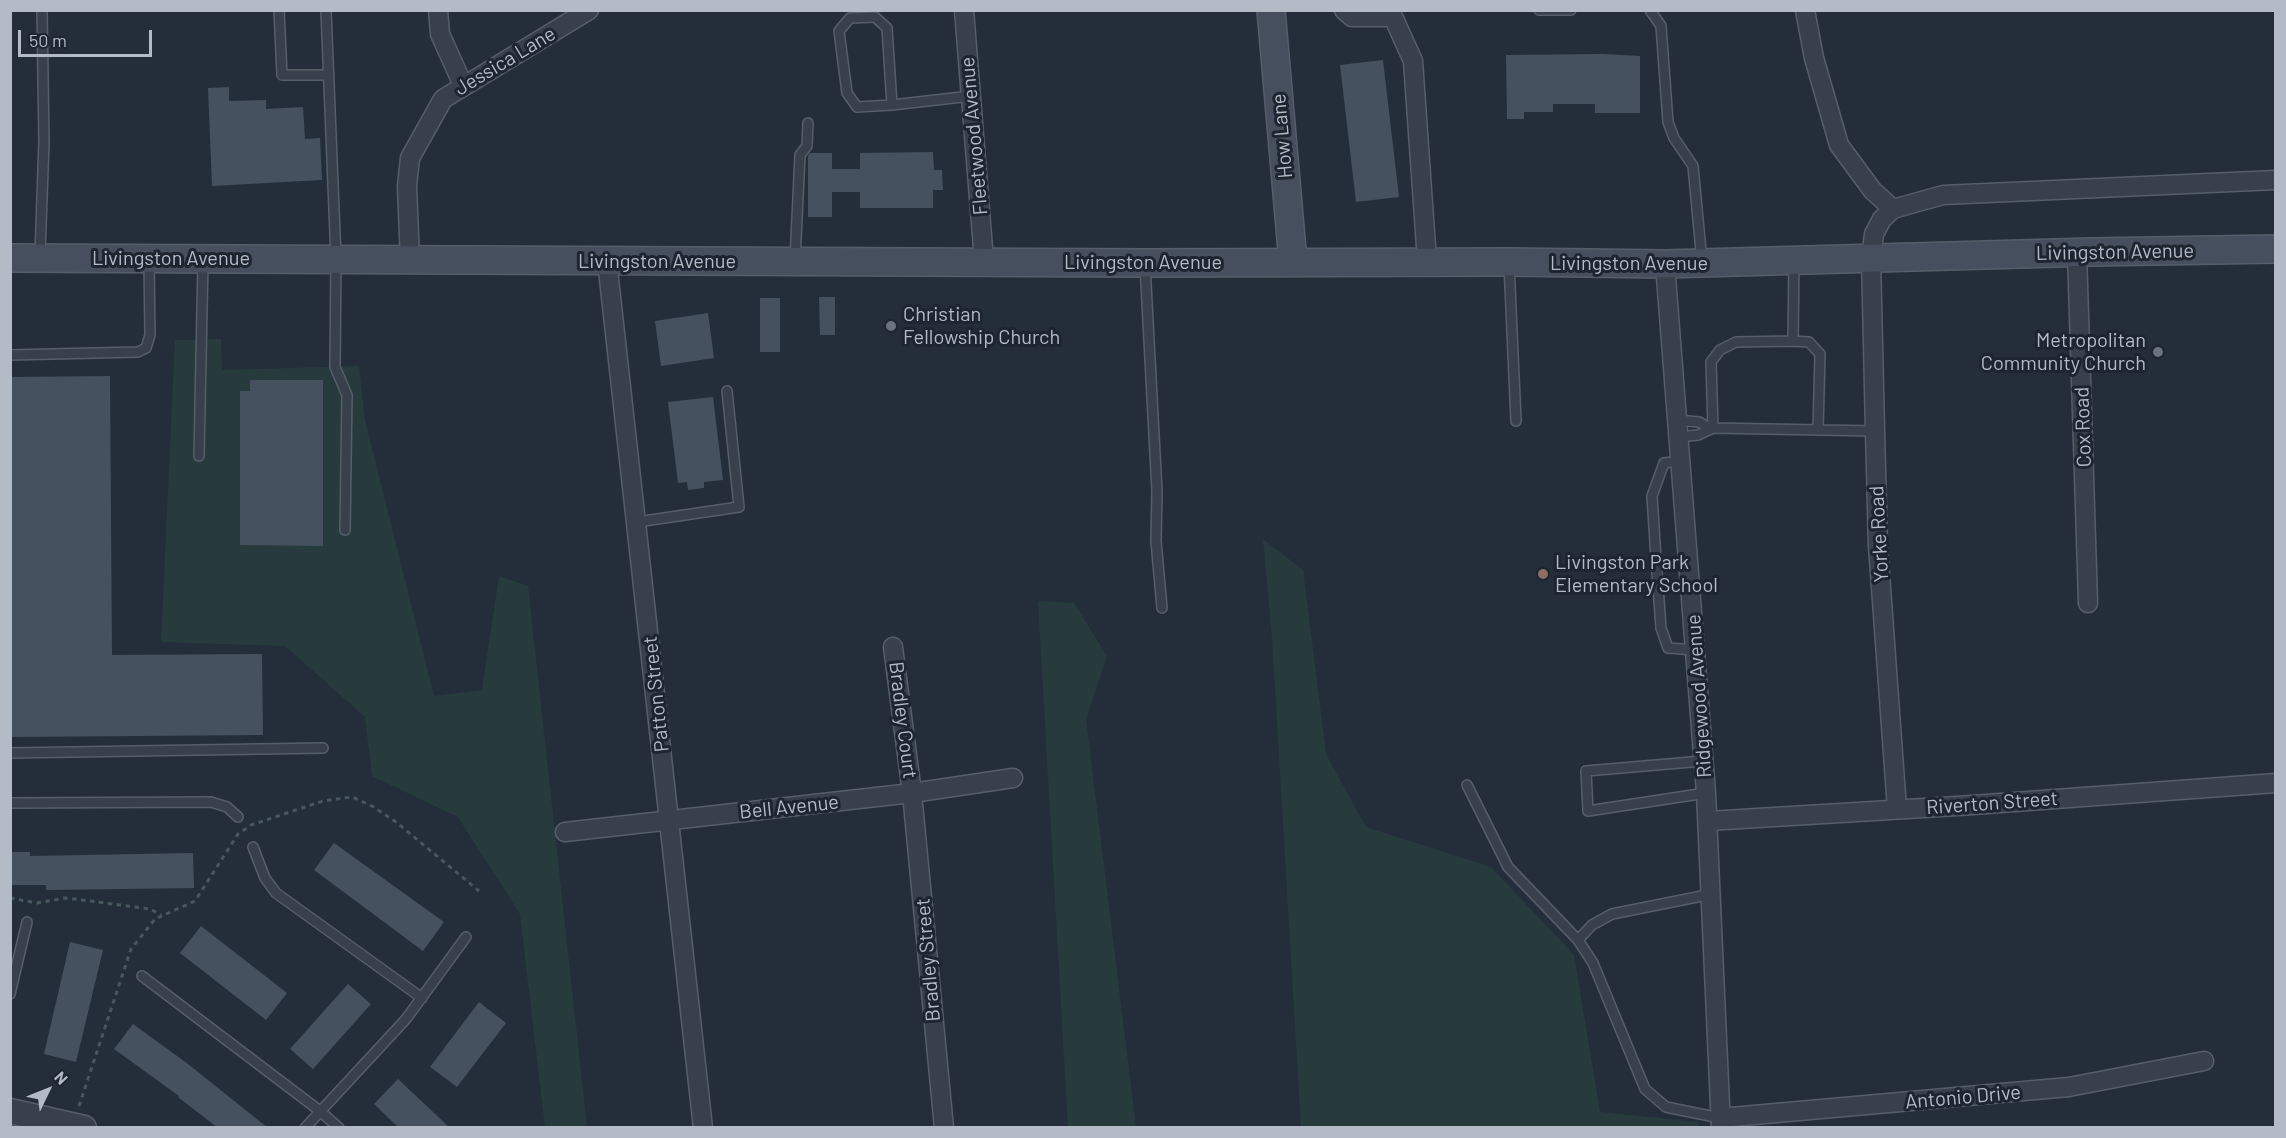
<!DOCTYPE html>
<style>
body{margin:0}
#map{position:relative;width:2286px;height:1138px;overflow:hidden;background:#242e3b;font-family:Barlow,sans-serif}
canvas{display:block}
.frame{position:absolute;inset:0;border:12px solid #b3bbc7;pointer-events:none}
.north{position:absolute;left:18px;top:1060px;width:60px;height:60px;-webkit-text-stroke:4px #1d2530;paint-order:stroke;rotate:47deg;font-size:16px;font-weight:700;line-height:24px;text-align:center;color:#b3bbc7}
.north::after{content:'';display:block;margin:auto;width:21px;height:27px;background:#b3bbc7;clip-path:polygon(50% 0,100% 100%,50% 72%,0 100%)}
.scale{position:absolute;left:18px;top:30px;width:134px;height:27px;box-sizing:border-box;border:3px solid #b3bbc7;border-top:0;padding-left:8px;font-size:18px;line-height:21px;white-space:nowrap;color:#b3bbc7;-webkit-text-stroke:4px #1d2530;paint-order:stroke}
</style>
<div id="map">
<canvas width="2286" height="1138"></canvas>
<div class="frame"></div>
<div class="north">N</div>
<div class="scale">50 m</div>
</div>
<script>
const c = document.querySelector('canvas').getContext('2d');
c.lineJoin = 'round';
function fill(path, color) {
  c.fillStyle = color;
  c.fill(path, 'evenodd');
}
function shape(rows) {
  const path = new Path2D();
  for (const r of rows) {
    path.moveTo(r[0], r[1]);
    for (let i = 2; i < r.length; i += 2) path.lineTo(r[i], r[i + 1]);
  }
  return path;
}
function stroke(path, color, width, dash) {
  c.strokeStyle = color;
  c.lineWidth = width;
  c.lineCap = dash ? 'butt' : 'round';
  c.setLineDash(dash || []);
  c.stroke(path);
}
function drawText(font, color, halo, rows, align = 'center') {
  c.font = font + ' Barlow,sans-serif';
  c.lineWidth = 6;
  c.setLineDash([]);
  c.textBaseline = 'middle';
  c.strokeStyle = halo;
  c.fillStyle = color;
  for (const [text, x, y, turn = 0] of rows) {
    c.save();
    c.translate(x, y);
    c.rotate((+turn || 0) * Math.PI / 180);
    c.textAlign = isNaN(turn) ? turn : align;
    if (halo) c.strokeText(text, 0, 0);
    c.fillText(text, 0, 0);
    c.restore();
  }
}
const green = shape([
 [221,339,222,370,359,366,365,420,434,696,482,690,499,576,528,586,587,1127,545,1127,520,914,458,817,372,776,365,717,285,646,161,642,175,340],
 [1263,539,1303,570,1326,754,1366,827,1491,867,1574,955,1600,1112,1698,1122,1699,1127,1301,1127,1272,638],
 [1038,601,1074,603,1107,656,1086,719,1136,1127,1068,1127]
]);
const building = shape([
 [1603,54,1640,56,1640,113,1595,113,1595,104,1553,104,1553,112,1524,112,1524,119,1507,119,1506,55],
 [1383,60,1399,197,1356,202,1340,65],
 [229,87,229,101,266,100,266,109,303,107,305,139,320,138,322,180,212,186,208,88],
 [933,152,934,170,942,170,943,190,933,190,933,208,860,208,860,192,832,192,832,217,808,217,808,156,810,153,832,153,832,169,860,169,860,153],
 [819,297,835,297,835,335,820,335],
 [760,298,780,298,780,352,760,352],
 [708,313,714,358,661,366,655,321],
 [110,376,112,655,262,654,263,735,10,737,10,377],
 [250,380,323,380,323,546,240,545,240,391,250,391],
 [713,397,723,480,704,482,704,488,688,490,687,482,678,483,668,402],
 [334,843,444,922,423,951,314,870],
 [10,852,30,852,30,856,193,853,194,888,46,890,46,885,10,885],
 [201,926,287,993,266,1020,180,953],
 [70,942,103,950,76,1062,44,1054],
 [348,984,371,1004,313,1069,290,1049],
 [479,1002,506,1023,457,1087,430,1067],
 [133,1024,188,1064,268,1128,218,1128,178,1097,179,1096,114,1049],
 [398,1079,450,1128,399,1128,374,1104]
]);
const path = shape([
 [10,898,37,903,65,898,75,899,150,909,161,915],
 [79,1106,131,949,155,919,195,901,238,834,251,825,323,801,352,797,372,806,396,822,479,891]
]);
const service = shape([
 [279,10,282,75,329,75],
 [326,10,336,259,335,367,347,395,345,530],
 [1539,10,1571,10],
 [1650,10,1661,26,1668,122,1674,138,1693,166,1702,262],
 [892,105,887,28,875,17,850,18,839,31,847,93,857,107,892,105,971,96],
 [40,255,44,141,42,10],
 [795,260,800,155,807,146,808,123],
 [1509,264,1516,421],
 [1145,265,1157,491,1156,541,1162,608],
 [1793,341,1809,342,1820,354,1818,430],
 [10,355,138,352,146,348,150,335,149,261],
 [1677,420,1699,422,1709,428],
 [1713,428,1711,362,1720,350,1736,342,1793,341,1794,263],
 [1678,437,1698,435,1713,428,1875,431],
 [199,456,203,261],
 [1681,461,1664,463,1652,496,1656,559,1661,628,1668,648,1695,650],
 [637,522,739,507,727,391],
 [10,753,323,748],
 [1703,761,1586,771,1588,811,1706,793],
 [1467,785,1508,867,1578,940,1593,963,1645,1089,1666,1107,1720,1118],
 [10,803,211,802,227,807,238,817],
 [253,847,265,878,276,893,422,998],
 [1578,940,1592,925,1612,914,1712,894],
 [142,976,320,1111,339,1128],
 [10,994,27,922],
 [305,1128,406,1019,466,937]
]);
const minor = shape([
 [438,10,440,34,463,85],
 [964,10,984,261],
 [1344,10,1352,17,1393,17],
 [1390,10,1413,61,1427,261],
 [1805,10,1814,58,1839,145,1873,191,1893,209],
 [2077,252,2088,603],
 [410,260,407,186,410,158,443,99,589,10],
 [607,261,703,1128],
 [1665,264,1706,793,1721,1128],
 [893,647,912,793,944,1128],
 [1897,809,1878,546,1875,431,1871,258,1874,234,1882,219,1893,209,1943,195,2276,180],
 [1708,821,1973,805,2276,783],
 [565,832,912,793,1013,778],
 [1720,1118,2069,1087,2204,1061]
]);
const tertiary = shape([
 [10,1111,84,1128]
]);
const secondary = shape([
 [1271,10,1293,262],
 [10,258,1145,263,1509,262,1665,264,2092,252,2276,249]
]);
const markers = [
 [891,326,6,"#6b7280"],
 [2158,352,6,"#6b7280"],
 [1543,574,6,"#8d6e63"]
];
const streetNames = [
 ["Jessica Lane",505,61,-31],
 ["Fleetwood Avenue",974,136,-95],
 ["How Lane",1282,136,-95],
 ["Livingston Avenue",2115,252,-1],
 ["Livingston Avenue",171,258],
 ["Livingston Avenue",657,261],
 ["Livingston Avenue",1143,262],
 ["Livingston Avenue",1629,263],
 ["Cox Road",2083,427,-92],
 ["Yorke Road",1879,534,-93],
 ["Patton Street",656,694,-96],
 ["Ridgewood Avenue",1699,696,-94],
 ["Bradley Court",903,720,83],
 ["Riverton Street",1992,803,-4],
 ["Bell Avenue",789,807,-6],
 ["Bradley Street",928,960,-95],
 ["Antonio Drive",1963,1097,-5]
];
const poiNames = [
 ["Christian",903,314],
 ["Fellowship Church",903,337],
 ["Metropolitan",2146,340,"right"],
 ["Community Church",2146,363,"right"],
 ["Livingston Park",1555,562],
 ["Elementary School",1555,585]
];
fill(green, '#273b3d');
fill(building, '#46515f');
stroke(service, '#565e69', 12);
stroke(minor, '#565e69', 21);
stroke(tertiary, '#565e69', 27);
stroke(secondary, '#565e69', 30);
stroke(path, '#46585b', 3, [4.5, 4.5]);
stroke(service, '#38404b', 9);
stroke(minor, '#38404b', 18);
stroke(tertiary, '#38404b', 24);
stroke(secondary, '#464f5e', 27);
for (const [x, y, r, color] of markers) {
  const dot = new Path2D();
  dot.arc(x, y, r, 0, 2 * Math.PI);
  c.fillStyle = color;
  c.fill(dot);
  stroke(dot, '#1d2530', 2);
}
drawText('20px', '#b3bbc7', '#1d2530', streetNames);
drawText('20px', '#b3bbc7', '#1d2530', poiNames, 'left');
</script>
